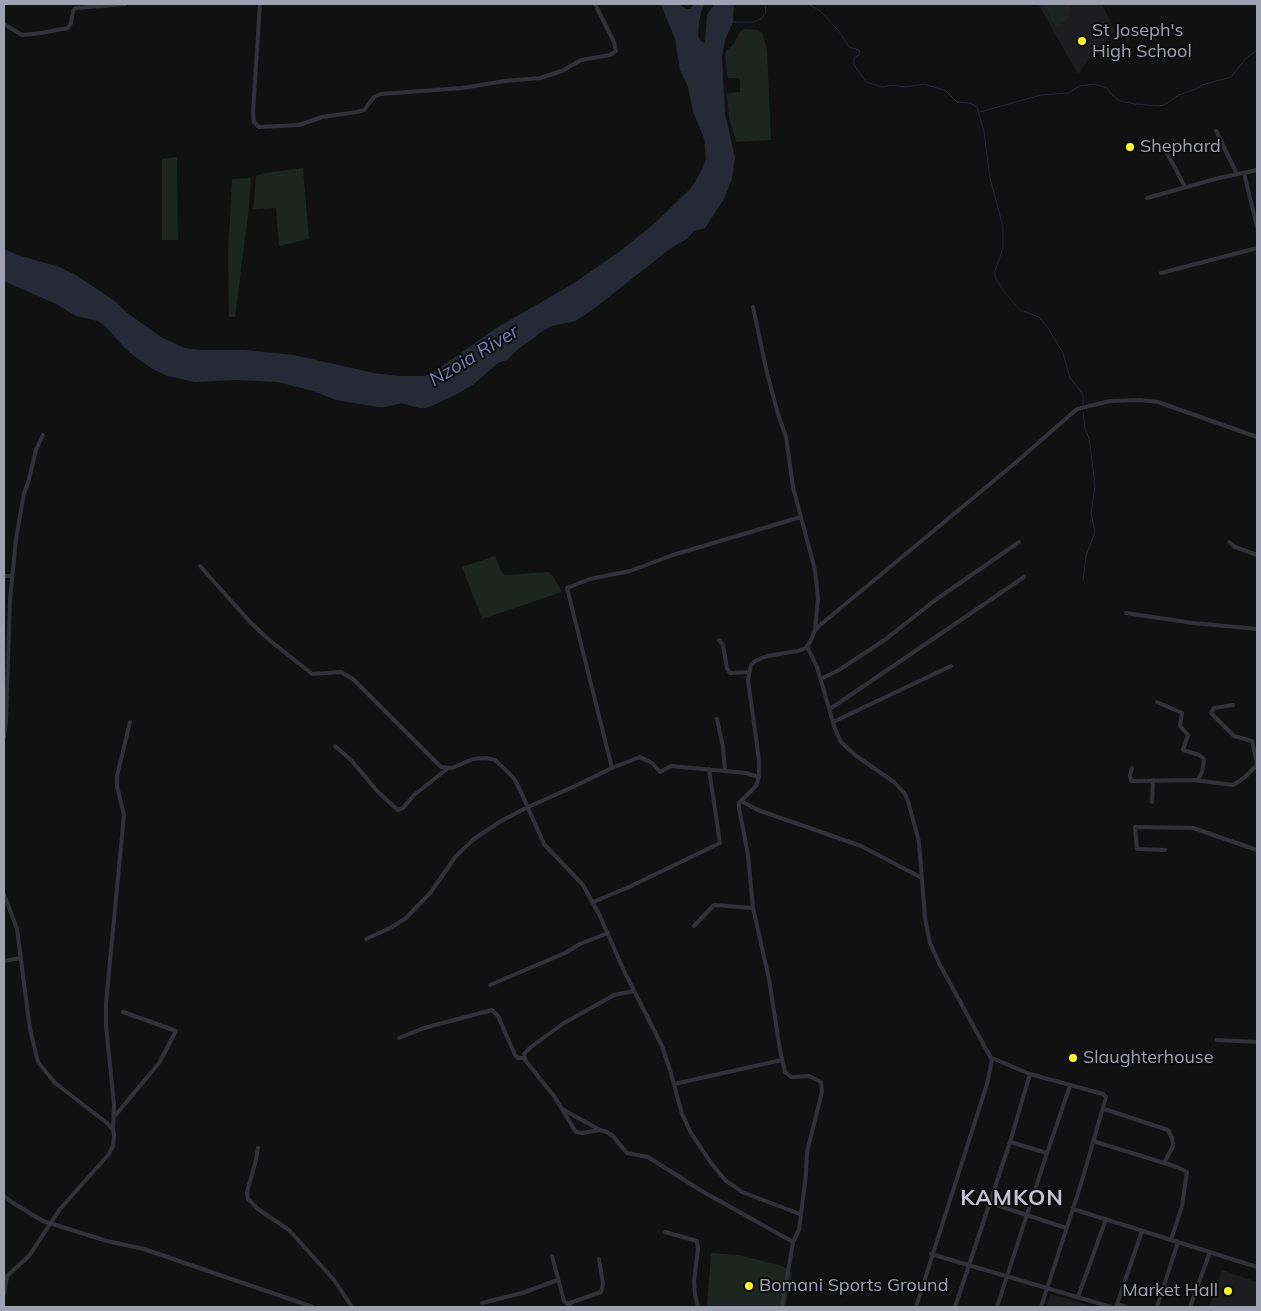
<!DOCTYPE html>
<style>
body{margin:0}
#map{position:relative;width:1261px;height:1311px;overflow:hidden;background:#111112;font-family:Mulish,sans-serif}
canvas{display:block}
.frame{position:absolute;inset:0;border:5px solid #a1a1b4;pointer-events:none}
</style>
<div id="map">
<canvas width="1261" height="1311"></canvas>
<div class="frame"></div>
</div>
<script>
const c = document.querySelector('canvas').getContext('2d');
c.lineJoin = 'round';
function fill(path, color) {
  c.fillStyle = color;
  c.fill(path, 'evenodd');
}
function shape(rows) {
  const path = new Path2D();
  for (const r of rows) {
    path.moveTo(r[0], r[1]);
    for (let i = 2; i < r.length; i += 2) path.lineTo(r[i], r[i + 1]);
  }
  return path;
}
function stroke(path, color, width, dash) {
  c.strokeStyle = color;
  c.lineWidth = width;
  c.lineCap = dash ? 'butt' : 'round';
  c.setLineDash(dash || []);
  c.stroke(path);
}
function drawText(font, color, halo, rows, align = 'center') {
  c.font = font + ' Mulish,sans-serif';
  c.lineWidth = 4;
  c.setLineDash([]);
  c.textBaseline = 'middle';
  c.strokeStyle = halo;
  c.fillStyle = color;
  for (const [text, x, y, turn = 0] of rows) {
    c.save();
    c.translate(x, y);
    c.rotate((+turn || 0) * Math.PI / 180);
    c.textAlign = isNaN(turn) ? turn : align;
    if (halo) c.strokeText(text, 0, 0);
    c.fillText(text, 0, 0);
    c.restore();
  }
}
const built = shape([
 [1038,4,1102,4,1115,31,1094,52,1078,74],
 [1222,1270,1257,1282,1257,1307,1209,1307],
 [1050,1294,1095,1307,1046,1307]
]);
const green = shape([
 [1043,4,1069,4,1070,10,1068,19,1056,27],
 [743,29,758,30,762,33,767,49,771,140,736,142,729,118,727,95,729,93,740,92,740,80,739,78,729,78,727,76,725,54,727,50,734,44,739,33],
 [177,157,178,240,162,240,162,159],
 [303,168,309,239,279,246,276,208,253,209,256,176,264,173],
 [251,178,249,207,235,317,229,317,228,254,232,179],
 [495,556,501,571,505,575,548,572,553,576,562,592,482,619,462,567],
 [711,1253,739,1255,783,1266,792,1273,785,1307,707,1307]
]);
const water = shape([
 [661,4,678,4,687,9,690,9,694,4,705,4,701,12,699,23,698,36,700,40,704,43,705,41,707,15,713,6,712,4,734,4,733,22,725,40,722,56,725,113,735,158,732,179,724,199,705,228,694,231,687,239,671,248,591,311,575,321,552,326,542,331,534,338,518,349,507,360,498,363,474,384,459,393,434,405,425,408,419,408,401,403,386,407,378,407,336,400,313,391,278,382,236,380,195,382,167,376,151,368,134,356,124,347,105,326,98,321,76,316,56,304,4,281,4,249,21,256,59,267,76,275,116,302,126,312,161,337,184,348,203,350,245,350,294,355,374,373,399,376,423,376,432,373,498,327,571,285,619,252,655,223,690,189,695,182,702,169,706,159,704,138,693,112,688,87,680,70,675,39]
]);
const stream = shape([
 [808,4,819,10,839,31,849,47,859,50,860,54,854,58,854,65,866,82,882,87,891,85,905,87,924,84,931,86,946,91,957,102,970,103,977,107,984,132,990,178,1003,227,1003,248,995,271,995,277,1002,289,1020,310,1039,317,1048,328,1063,353,1070,378,1083,394,1083,405],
 [732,22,754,22,761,19,766,13,765,4],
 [980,112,1041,95,1068,93,1080,86,1094,84,1107,88,1110,93,1120,101,1135,104,1158,106,1164,105,1179,95,1196,89,1202,85,1231,77,1245,59,1257,50],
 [1083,412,1085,429,1089,438,1095,486,1091,513,1095,532,1086,556,1083,581]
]);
const minor = shape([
 [260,4,253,112,254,122,259,127,299,125,322,117,357,112,364,110,374,97,381,94,462,88,505,81,540,78,562,71,581,60,610,55,616,51,614,42,595,4],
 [4,24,22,35,41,33,68,28,71,23,73,11,76,8,126,4],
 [1216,131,1237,174],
 [1164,149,1173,164,1185,187],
 [1244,173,1257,227],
 [1147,198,1219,178,1257,170],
 [1161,273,1257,248],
 [753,307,767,373,778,414,786,437,793,487,815,570,818,598,815,630],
 [1229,542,1235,547,1257,555],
 [200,566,250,622,268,639,312,674,341,672,353,679,441,767,452,768,473,759,486,758,495,760,509,773,515,780,521,792,544,844,583,885,600,916,624,971,662,1046,670,1070,682,1114,691,1133,711,1163,725,1180,742,1192,800,1214],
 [4,576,12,576],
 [1126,613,1193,623,1257,629],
 [719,640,723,645,727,668,730,673,749,672],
 [807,646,817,667,835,729,841,742,855,755,894,782,905,794,908,801,919,842,925,918,930,943,940,965,992,1060,987,1084,916,1307],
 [821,679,839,670,886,639,934,601,1019,542],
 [1157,702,1182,713,1180,726,1188,735,1183,750,1199,755,1204,759,1202,772,1198,780],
 [1233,705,1214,708,1211,713,1234,736,1252,741,1257,764],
 [830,709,1024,577],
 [717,719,723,747,725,771],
 [833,722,951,666],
 [4,737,6,721,10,600,16,539,24,493,28,483,36,450,43,435],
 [335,746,351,760,378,792,398,810,403,808,414,795,447,769],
 [612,768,567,588,590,579,630,571,673,555,801,517],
 [1132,768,1130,775,1131,781,1195,780,1233,785,1244,778,1257,765],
 [741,801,758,810,861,846,922,878],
 [1152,802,1153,780],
 [1165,850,1137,849,1135,827,1193,828,1257,850],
 [4,894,17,929,30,1029,38,1062,55,1083,107,1123,113,1130,114,1135,113,1146,109,1154,60,1209,29,1256,7,1276,4,1294],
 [593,902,629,887,720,843,709,769],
 [694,926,714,905,753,908],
 [366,939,392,927,406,918,431,892,456,856,474,839,501,821,528,807,573,787,612,768,640,757,652,763,660,772,671,766,746,773,759,777],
 [4,961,20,958],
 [490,985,565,953,580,944,608,933],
 [634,991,614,995,564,1023,531,1047,524,1054,525,1060,554,1096,576,1132,582,1133,600,1130,607,1132,613,1136,627,1153,648,1157,700,1190,793,1242],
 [399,1038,424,1028,492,1010,498,1016,515,1055,518,1058,524,1058],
 [1217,1040,1257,1042],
 [992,1058,1030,1074,1103,1094,1106,1097,1081,1184,1041,1307],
 [674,1084,782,1060],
 [562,1109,600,1130],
 [1104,1109,1168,1130,1172,1138,1173,1146,1164,1163],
 [114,1117,159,1063,176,1031,123,1012],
 [113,1130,114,1105,106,1025,106,1003,124,815,117,786,117,776,130,722],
 [1093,1141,1177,1167,1187,1172,1182,1206,1171,1240],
 [1010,1142,1047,1153],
 [258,1148,256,1160,247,1192,248,1199,258,1209,289,1230,334,1280,352,1307],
 [4,1196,13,1203,43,1221,107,1241,144,1249,313,1307],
 [990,1203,1066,1228],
 [1073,1209,1257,1267],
 [665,1232,697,1241,698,1249,694,1282,695,1295,698,1307],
 [931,1254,1111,1307],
 [552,1256,564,1301,571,1307],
 [1078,1297,1106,1219],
 [482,1303,522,1293,558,1280],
 [567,1304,601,1292,603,1284,599,1259],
 [1117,1304,1126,1307],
 [782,1307,793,1242,799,1230,806,1174,807,1152,822,1092,821,1082,809,1076,791,1077,785,1072,780,1050,769,979,753,908,748,855,739,808,739,803,756,786,759,777,759,760,748,680,751,665,755,661,767,656,798,651,806,648,810,642,815,630,819,626,1014,464,1077,409,1110,401,1140,400,1158,402,1257,437],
 [955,1307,1010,1142,1030,1074],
 [997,1307,1047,1153,1070,1086],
 [1116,1307,1142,1231],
 [1157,1307,1178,1242],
 [1190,1307,1210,1252]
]);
const markers = [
 [1082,41,5,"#feff1c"],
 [1130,147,5,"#feff1c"],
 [1073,1058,5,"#feff1c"],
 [749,1286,5,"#feff1c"],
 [1228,1291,5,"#feff1c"]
];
const poiNames = [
 ["St Joseph's",1092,31],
 ["High School",1092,52],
 ["Shephard",1140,147],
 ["Slaughterhouse",1083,1058],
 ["Bomani Sports Ground",759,1286],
 ["Market Hall",1218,1291,"right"]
];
const waterNames = [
 ["Nzoia River",474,356,-31]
];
const districtNames = [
 ["KAMKON",1012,1198]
];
fill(built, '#1d1c1f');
fill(green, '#1d2521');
fill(water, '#262a37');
stroke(stream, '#262a37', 1);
stroke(minor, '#323138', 4);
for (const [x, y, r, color] of markers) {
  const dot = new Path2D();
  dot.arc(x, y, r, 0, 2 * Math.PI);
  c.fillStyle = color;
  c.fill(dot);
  stroke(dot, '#0c0c0d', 2);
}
drawText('18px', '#a1a1b4', '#0c0c0d', poiNames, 'left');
drawText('italic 19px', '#7480b3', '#0c0c0d', waterNames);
c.letterSpacing = '1px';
drawText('bold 22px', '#c3c2d0', '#0c0c0d', districtNames);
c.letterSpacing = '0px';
</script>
